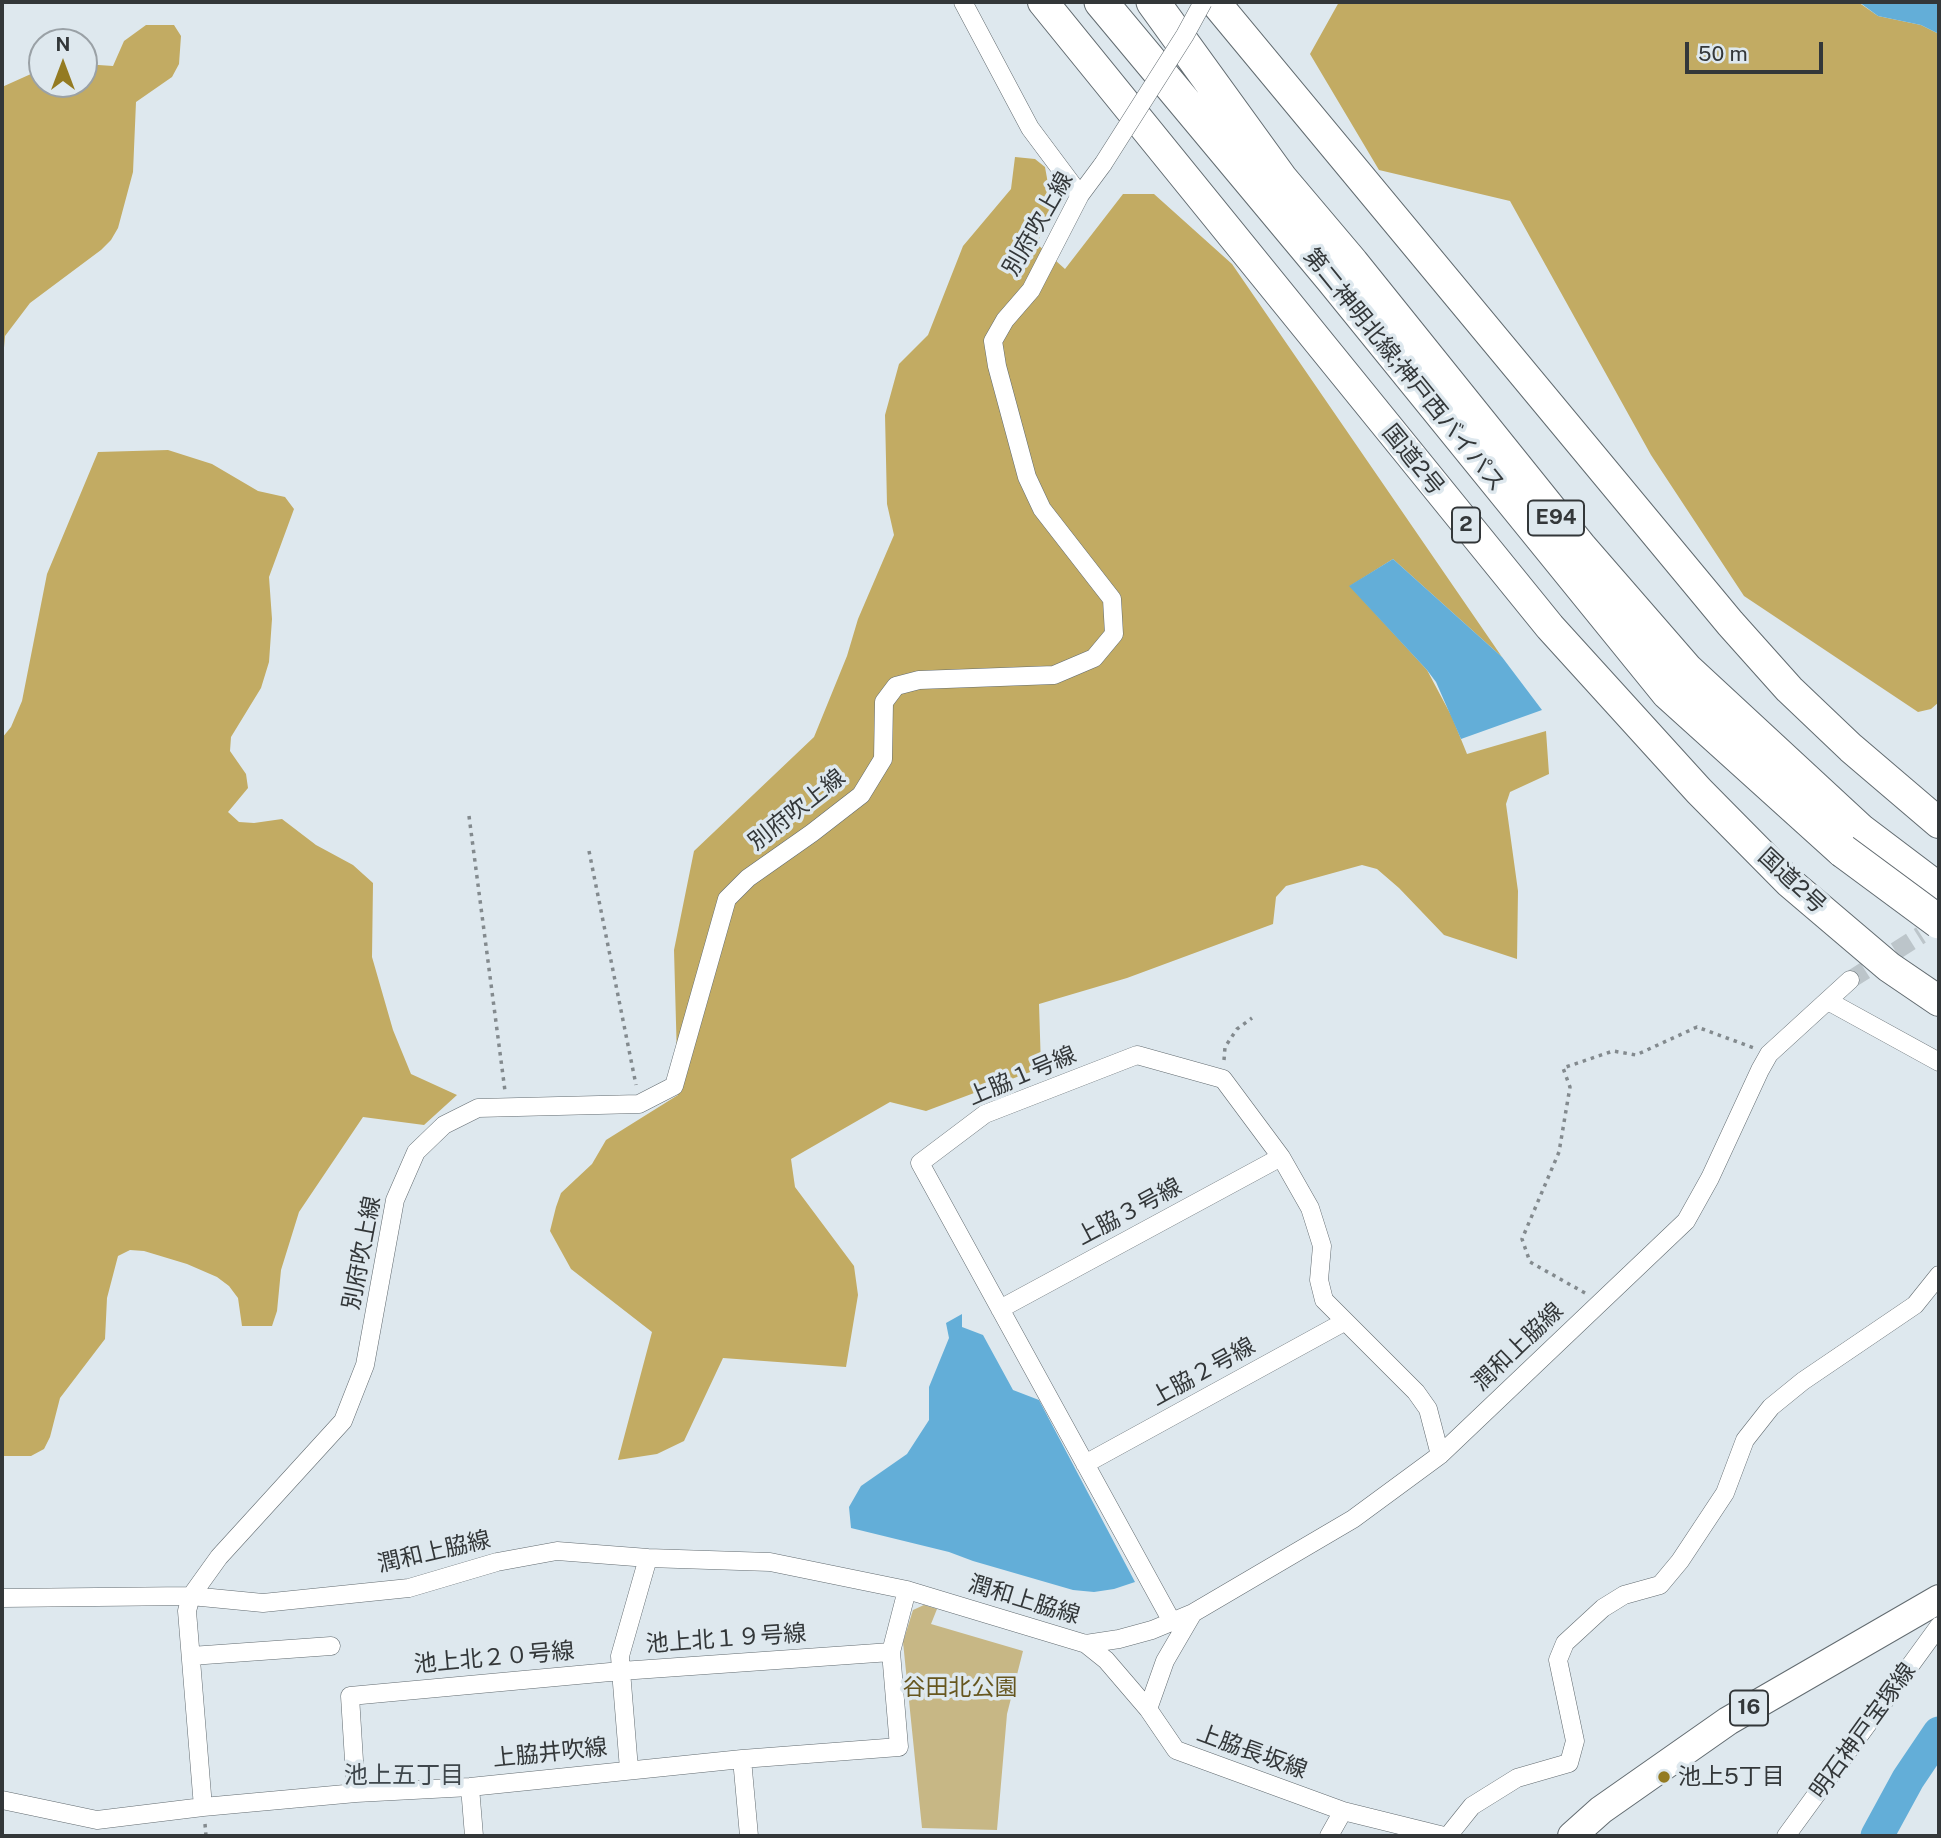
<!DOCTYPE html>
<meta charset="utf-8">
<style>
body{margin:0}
#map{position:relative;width:1941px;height:1838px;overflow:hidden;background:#dee8ee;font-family:"Public Sans",sans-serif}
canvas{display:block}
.frame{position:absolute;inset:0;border:4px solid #333739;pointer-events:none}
.north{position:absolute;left:28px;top:28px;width:70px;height:70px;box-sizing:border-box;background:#dee8ee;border:2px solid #9aa1a6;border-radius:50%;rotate:0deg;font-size:19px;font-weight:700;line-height:28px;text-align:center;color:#333739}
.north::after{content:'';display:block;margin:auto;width:24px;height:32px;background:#947b22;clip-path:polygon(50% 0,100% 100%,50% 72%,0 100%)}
.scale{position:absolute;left:1685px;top:42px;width:138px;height:32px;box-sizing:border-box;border:4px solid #333739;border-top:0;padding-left:9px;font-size:21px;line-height:24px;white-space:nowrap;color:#333739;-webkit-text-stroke:5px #dee8ee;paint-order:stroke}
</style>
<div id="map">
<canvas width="1941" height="1838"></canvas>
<div class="frame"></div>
<div class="north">N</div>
<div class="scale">50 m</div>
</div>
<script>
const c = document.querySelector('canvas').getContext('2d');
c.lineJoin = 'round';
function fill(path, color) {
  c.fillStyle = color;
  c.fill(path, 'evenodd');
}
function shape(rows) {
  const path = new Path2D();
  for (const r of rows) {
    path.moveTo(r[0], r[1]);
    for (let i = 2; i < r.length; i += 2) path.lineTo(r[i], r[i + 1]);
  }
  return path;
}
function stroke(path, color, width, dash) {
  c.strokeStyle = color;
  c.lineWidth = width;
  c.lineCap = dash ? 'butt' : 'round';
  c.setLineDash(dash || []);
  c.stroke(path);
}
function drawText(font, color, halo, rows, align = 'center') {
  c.font = font + ' "Public Sans","Noto Sans JP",sans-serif';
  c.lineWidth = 7;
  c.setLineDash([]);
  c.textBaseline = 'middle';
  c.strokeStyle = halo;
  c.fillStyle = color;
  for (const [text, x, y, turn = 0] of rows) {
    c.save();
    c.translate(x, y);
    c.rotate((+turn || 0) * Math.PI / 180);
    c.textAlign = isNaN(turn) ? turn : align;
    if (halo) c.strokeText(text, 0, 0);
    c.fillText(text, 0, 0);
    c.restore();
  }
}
const green = shape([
 [924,1605,937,1609,931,1624,1023,1651,1007,1714,997,1830,922,1828,903,1642,913,1610]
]);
const forest = shape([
 [1339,2,1858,2,1878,16,1921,25,1939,34,1939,702,1931,709,1918,712,1744,596,1651,455,1510,201,1379,170,1310,54],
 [146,25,174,25,181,36,179,64,172,77,136,102,133,172,118,228,111,240,101,250,30,303,5,336,2,371,2,87,42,69,42,84,84,84,84,64,113,66,124,41],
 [1015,157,1035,159,1045,167,1052,206,1037,244,1065,269,1123,194,1154,194,1232,264,1502,657,1393,559,1350,586,1427,670,1452,717,1467,754,1546,731,1549,774,1510,792,1506,804,1518,891,1517,959,1444,935,1399,888,1377,869,1362,865,1286,886,1276,897,1273,924,1127,978,1039,1004,1041,1068,926,1111,890,1102,791,1159,795,1187,854,1266,858,1295,846,1367,723,1358,684,1441,657,1454,618,1460,652,1332,571,1269,550,1231,556,1207,561,1193,592,1164,606,1140,678,1095,674,950,694,851,814,737,847,656,858,619,894,535,887,504,885,415,899,364,928,335,963,246,1011,189],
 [168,450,212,464,258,491,285,497,294,509,269,577,272,619,269,662,261,688,231,737,230,751,246,774,248,788,228,812,239,822,254,823,282,819,316,845,353,865,373,883,372,957,393,1030,411,1074,457,1095,424,1125,363,1117,299,1212,281,1270,277,1311,272,1326,242,1326,238,1298,229,1286,217,1277,187,1264,144,1251,130,1250,118,1256,107,1298,105,1339,60,1398,50,1437,44,1449,31,1456,2,1456,2,738,11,727,22,701,47,574,98,452]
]);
const water = shape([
 [1859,2,1939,2,1939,34,1921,25,1878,16],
 [1393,559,1502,657,1542,710,1461,739,1436,682,1427,670,1349,586],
 [962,1314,962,1327,983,1335,1013,1390,1039,1400,1135,1582,1114,1589,1094,1592,1073,1590,973,1561,949,1552,851,1528,849,1507,861,1486,907,1454,929,1420,929,1387,949,1338,946,1323]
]);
const river = shape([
 [1877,1836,1908,1779,1939,1733]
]);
const minorTunnel = shape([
 [1850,980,1921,935]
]);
const path = shape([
 [469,816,505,1091],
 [589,851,636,1085],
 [1224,1060,1225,1047,1237,1029,1252,1018],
 [1585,1293,1530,1262,1522,1239,1559,1152,1570,1087,1563,1068,1613,1051,1636,1055,1697,1027,1754,1048],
 [205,1824,206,1836]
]);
const minor = shape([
 [963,2,1030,128,1080,195],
 [1828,1001,1939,1062],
 [1000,1309,1281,1157],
 [1085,1464,1344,1322],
 [2,1598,191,1596,263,1603,409,1588,497,1562,557,1551,648,1558,770,1562,907,1590,1086,1644,1119,1639,1152,1630,1193,1613,1353,1519,1440,1455,1686,1221,1710,1178,1760,1070,1769,1054,1850,980],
 [1171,1620,920,1163,985,1114,1137,1055,1223,1079,1281,1157,1310,1208,1322,1246,1319,1280,1324,1300,1416,1392,1428,1409,1440,1455],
 [1086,1644,1106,1660,1148,1709,1176,1750,1343,1811,1444,1836],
 [191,1656,331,1646],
 [1148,1709,1165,1661,1193,1613],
 [742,1759,899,1747,891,1652,907,1590],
 [629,1769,621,1671,891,1652],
 [470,1787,474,1836],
 [356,1793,350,1696,621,1671,620,1656,648,1558],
 [2,1800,97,1820,203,1807],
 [749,1836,742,1759,470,1787,356,1793,203,1807,187,1611,191,1596,219,1557,343,1421,365,1365,395,1200,416,1152,444,1125,478,1108,639,1104,674,1086,727,899,748,878,812,833,861,795,883,759,884,702,896,686,919,680,1054,675,1094,658,1114,634,1112,599,1042,509,1027,477,997,366,993,341,1005,320,1031,290,1080,195,1103,164],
 [1329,1836,1343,1811],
 [1448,1836,1472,1806,1517,1778,1569,1763,1575,1741,1558,1660,1565,1643,1603,1608,1624,1595,1660,1585,1680,1561,1725,1493,1745,1440,1771,1407,1803,1381,1915,1305,1939,1275],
 [1786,1836,1939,1626]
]);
const primary = shape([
 [1572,1836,1601,1810,1728,1721,1939,1599]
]);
const trunk = shape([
 [1043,2,1550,627,1699,791,1789,882,1889,967,1939,1001],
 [1215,2,1730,623,1789,689,1851,748,1939,823]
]);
const motorway = shape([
 [1101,2,1332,279,1668,693,1843,851],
 [1153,2,1281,179,1352,263,1580,547,1686,669,1861,831,1939,890]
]);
const minorBridge = shape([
 [1103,164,1185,35,1203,2]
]);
const motorwayBridge = shape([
 [1843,851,1939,922]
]);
const markers = [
 [1664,1777,7,"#947b22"]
];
const shields = [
 [1556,518,56],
 [1466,525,28],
 [1749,1708,38]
];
const shieldNames = [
 ["E94",1556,518],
 ["2",1466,525],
 ["16",1749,1708]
];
const streetNames = [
 ["別府吹上線",1038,224,-60],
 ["第二神明北線;神戸西バイパス",1404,370,51],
 ["国道2号",1413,460,51],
 ["別府吹上線",797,810,-38],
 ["国道2号",1792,881,43],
 ["上脇１号線",1022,1076,-23],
 ["上脇３号線",1129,1212,-28],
 ["別府吹上線",362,1253,-79],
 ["潤和上脇線",1518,1347,-44],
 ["上脇２号線",1203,1372,-29],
 ["潤和上脇線",434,1552,-13],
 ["潤和上脇線",1024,1600,17],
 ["池上北１９号線",726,1639,-4],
 ["池上北２０号線",494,1658,-5],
 ["明石神戸宝塚線",1863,1731,-54],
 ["上脇長坂線",1252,1752,20],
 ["上脇井吹線",550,1753,-6]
];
const parkNames = [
 ["谷田北公園",960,1688]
];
const poiNames = [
 ["池上5丁目",1678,1777]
];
const neighbourhoodNames = [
 ["池上五丁目",404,1776]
];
fill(green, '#c7b785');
fill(forest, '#c2ab63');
fill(water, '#63aed8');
stroke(river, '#63aed8', 33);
stroke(minorTunnel, '#bcc5ca', 18, [18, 9]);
stroke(minor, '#626b70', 19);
stroke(primary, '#626b70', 30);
stroke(trunk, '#626b70', 32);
stroke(motorway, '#626b70', 35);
stroke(path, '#838a8e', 3.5, [3.5, 5]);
stroke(minor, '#fff', 18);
stroke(primary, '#fff', 28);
stroke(trunk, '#fff', 30);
stroke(motorway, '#fff', 33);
stroke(minorBridge, '#626b70', 19, []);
stroke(motorwayBridge, '#626b70', 35, []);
stroke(minorBridge, '#fff', 18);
stroke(motorwayBridge, '#fff', 33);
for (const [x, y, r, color] of markers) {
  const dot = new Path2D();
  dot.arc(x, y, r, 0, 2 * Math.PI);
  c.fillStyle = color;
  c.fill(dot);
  stroke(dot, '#dee8ee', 2.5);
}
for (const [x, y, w] of shields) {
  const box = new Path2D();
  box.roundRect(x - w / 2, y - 17.5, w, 35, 5);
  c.fillStyle = '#dee8ee';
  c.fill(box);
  stroke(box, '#333739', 2);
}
drawText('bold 21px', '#333739', null, shieldNames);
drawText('23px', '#333739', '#dee8ee', streetNames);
drawText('23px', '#66561f', '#dee8ee', parkNames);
drawText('23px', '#333739', '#dee8ee', poiNames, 'left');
drawText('24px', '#3f474c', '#dee8ee', neighbourhoodNames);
</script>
